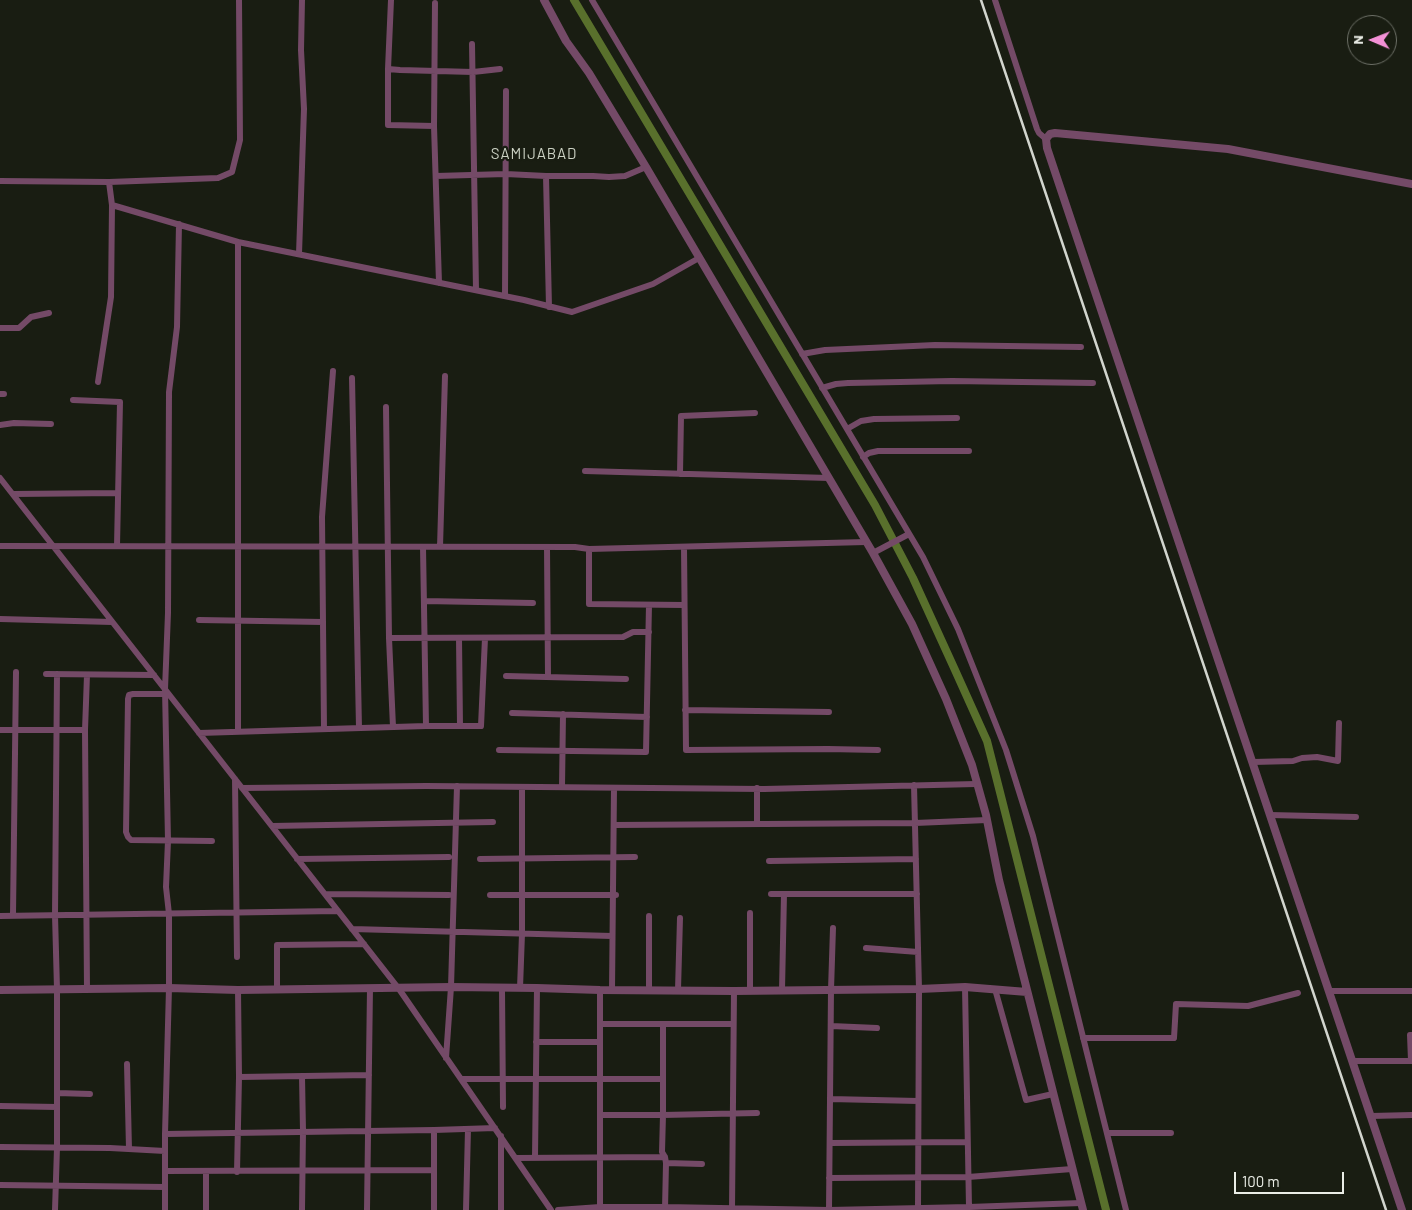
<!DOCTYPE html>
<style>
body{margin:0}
#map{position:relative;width:1412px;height:1210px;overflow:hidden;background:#191d12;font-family:Barlow,sans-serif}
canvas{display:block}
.north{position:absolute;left:1347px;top:15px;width:50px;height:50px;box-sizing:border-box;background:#191d12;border:1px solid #6d7067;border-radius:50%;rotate:271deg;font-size:14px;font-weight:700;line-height:20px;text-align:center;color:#eaede6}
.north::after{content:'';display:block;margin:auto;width:18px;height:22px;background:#f391d6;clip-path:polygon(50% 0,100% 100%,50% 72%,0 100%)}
.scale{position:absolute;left:1234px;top:1172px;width:110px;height:22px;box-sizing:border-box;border:2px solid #eaede6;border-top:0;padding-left:6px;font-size:15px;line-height:18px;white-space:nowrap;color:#eaede6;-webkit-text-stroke:4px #191d12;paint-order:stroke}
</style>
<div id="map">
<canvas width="1412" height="1210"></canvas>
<div class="north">N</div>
<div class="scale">100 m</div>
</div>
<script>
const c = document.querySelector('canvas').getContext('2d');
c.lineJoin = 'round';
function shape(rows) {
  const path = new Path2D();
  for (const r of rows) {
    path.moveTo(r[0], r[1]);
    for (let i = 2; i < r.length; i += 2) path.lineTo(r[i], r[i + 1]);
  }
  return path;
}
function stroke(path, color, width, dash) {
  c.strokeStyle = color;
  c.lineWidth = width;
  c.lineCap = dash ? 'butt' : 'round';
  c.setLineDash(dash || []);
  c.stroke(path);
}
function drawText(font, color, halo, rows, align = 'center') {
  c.font = font + ' Barlow,sans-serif';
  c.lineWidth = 4.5;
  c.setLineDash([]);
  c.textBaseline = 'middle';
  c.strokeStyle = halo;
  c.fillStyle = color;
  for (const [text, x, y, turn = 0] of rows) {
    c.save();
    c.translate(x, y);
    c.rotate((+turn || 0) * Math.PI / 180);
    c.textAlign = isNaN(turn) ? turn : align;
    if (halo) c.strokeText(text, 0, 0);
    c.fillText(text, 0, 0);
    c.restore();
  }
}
const canal = shape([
 [574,0,875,505,913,578,955,670,987,741,1106,1210]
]);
const minor = shape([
 [592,0,923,557,958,629,1006,750,1033,836,1126,1210],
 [995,0,1037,129,1039,133,1046,139],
 [435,3,434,126,439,283],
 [472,44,476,290],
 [388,69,391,0],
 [434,126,388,125,388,69,400,70,473,72,500,69],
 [436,176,506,174,546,176,593,176,609,177,625,176,646,167],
 [546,176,549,307],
 [0,181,109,182,112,205,238,242],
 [109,182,218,178,232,172,240,140,239,0],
 [299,254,304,109,301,50,302,0],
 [505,296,506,91],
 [0,328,19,328,31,317,49,313],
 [802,354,825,350,935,345,1081,347],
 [352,378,359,728],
 [98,382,111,297,112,205],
 [822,388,836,384,848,383,952,381,1093,383],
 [0,394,4,394],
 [73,400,120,402,117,546],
 [386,407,389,638,623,637,633,632,649,632],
 [0,425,14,423,51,424],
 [847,429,861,421,874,419,957,418],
 [863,457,869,453,878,451,969,451],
 [585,471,829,478],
 [680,474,681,416,755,413],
 [0,478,399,989,551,1210],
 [13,494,118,493],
 [0,546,575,547,589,549,866,542],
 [423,547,426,726,481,726,485,638],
 [440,547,445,376],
 [547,547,548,677],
 [684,547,686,750,828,749,878,750],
 [589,549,589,604,684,605],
 [873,553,909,534],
 [424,601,533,603],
 [0,619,112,622],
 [199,620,323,622],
 [389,638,393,727],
 [459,638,460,726],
 [46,674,154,675],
 [506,676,626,679],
 [165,694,133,694,129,695,128,699,126,832,128,837,131,840,212,841],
 [685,710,829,712],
 [512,713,647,717],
 [324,729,322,517,333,371],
 [0,730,85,730],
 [238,732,238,242,524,300,572,312,653,284,699,258],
 [199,733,426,726],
 [499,750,646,752,649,605],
 [1253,762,1293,761,1302,758,1317,757,1338,761,1339,723],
 [235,779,237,957],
 [914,785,919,989,918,1208],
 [562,787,563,714],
 [242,788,426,786,764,789,976,784],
 [757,788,757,824],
 [1270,815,1356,817],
 [614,825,915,823,987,820],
 [272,826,493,822],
 [297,859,449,857],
 [480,859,635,857],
 [769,861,916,859],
 [325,894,449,895],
 [771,894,917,894],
 [490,895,616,895],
 [13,915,16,672],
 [0,916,338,911],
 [352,929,612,936],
 [866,948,918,952],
 [520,988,522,934,522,787],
 [87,989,85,730,87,675],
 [502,989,503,1107],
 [995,989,1026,1100,1053,1094],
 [277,990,277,945,364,944],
 [612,990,614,788],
 [649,990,649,916],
 [678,990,680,918],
 [782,990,784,894],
 [750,991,750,913],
 [1329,991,1412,991],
 [600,1024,733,1024],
 [663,1024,663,1115,662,1152,665,1157,666,1163,665,1209],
 [831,1026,877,1028],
 [1083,1038,1174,1038,1176,1004,1248,1006,1298,993],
 [536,1042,599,1042],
 [446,1058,451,987,457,786],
 [1352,1061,1411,1061,1410,1035,1412,1035],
 [127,1064,129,1149],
 [239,1077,369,1075],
 [461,1079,663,1079],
 [57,1093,90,1094],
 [830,1099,918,1101],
 [0,1106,57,1107],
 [600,1115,663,1115,757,1113],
 [1371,1116,1412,1115],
 [1107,1133,1171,1133],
 [165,1134,434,1130,495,1128],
 [501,1136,501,1210],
 [830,1143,967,1142],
 [0,1147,110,1148,165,1151],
 [535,1157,537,988],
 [516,1158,665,1157],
 [666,1163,702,1164],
 [165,1171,434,1170],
 [206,1171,206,1210],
 [237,1172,239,1077,238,990],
 [829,1178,968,1177,1072,1169],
 [0,1185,165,1187],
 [600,1207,600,990],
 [969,1207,1081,1203],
 [55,1210,57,1148,57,989,55,915,57,674],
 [165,1210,165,1134,169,988,169,914,166,887,168,841,165,689,168,613,169,392,177,327,179,224],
 [302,1210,303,1131,302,1076],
 [367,1210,370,988],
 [434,1210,434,1130],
 [466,1210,468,1129],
 [558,1210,600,1207,665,1207,829,1210,969,1207,965,987],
 [732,1210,734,991],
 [829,1210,831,990,833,928]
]);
const tertiary = shape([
 [544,0,566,41,589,73,646,167,873,553,912,624,946,699,972,765,986,815,999,880,1083,1210],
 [0,990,169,988,238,990,451,987,537,988,600,990,734,991,919,989,965,987,1027,992],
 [1402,1210,1047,148,1046,139,1050,134,1055,133,1228,149,1412,184]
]);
const rail = shape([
 [981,0,1386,1210]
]);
const neighbourhoodNames = [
 ["SAMIJABAD",534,154]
];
stroke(canal, '#59702c', 8);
stroke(minor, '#744a67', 6);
stroke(tertiary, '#744a67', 8);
stroke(rail, '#d2d5ce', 2.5);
c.letterSpacing = '1px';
drawText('15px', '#ccd2c4', '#191d12', neighbourhoodNames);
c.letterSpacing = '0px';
</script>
